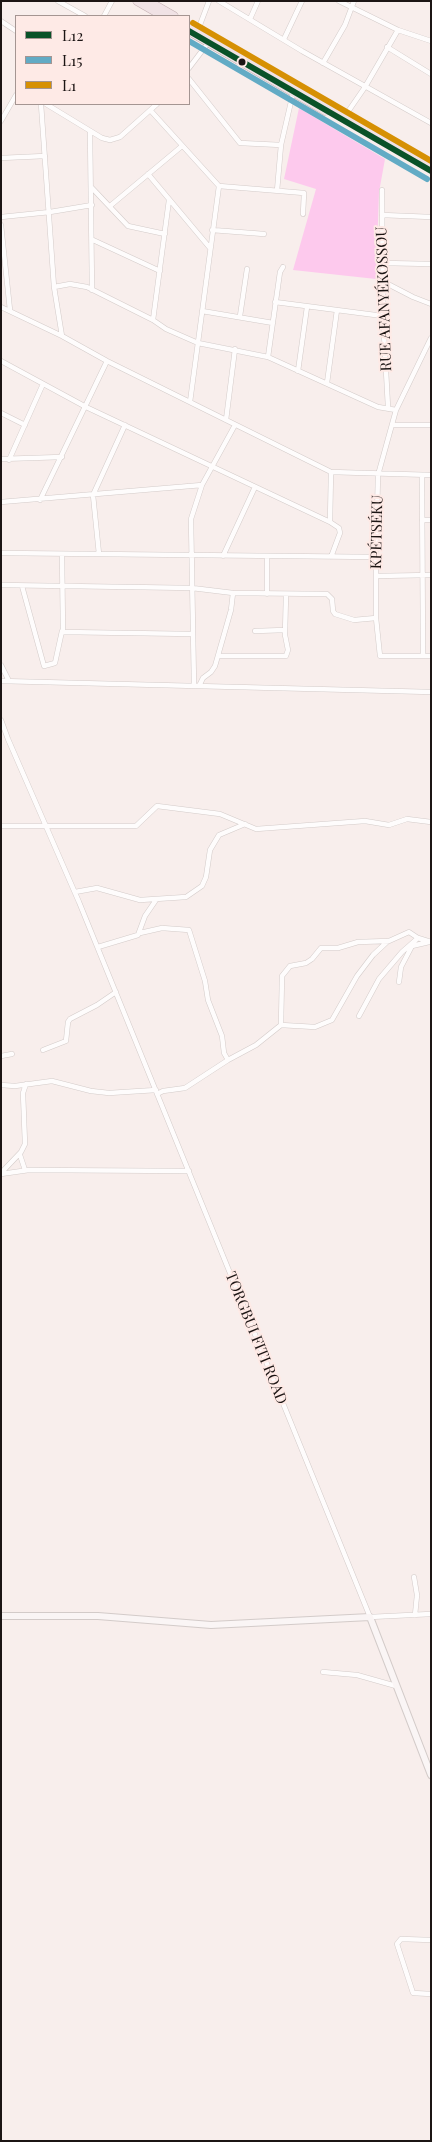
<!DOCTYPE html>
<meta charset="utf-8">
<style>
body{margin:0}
#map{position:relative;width:432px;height:2142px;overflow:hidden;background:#f8eeec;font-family:"Playfair Display",serif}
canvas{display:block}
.frame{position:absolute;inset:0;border:2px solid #1c1514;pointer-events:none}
.legend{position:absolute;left:15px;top:15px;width:175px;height:90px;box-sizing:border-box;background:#feeae6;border:1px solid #a49592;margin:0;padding:6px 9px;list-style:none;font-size:15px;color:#1c1514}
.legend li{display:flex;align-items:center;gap:10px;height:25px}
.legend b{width:25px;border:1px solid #a49592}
</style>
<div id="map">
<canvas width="432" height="2142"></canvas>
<div class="frame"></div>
<ul class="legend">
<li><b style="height:6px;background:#095228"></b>L12</li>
<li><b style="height:6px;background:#62abc5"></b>L15</li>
<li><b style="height:6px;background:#d69003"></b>L1</li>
</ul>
</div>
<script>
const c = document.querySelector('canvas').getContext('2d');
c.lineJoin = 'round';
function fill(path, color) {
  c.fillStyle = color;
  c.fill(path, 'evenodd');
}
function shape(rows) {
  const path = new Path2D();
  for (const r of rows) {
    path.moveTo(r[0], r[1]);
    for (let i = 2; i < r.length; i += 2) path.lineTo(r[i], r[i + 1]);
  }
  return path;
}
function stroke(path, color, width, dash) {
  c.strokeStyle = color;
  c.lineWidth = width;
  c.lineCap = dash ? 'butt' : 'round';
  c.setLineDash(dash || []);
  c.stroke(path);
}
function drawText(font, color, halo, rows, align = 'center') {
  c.font = font + ' "Playfair Display",serif';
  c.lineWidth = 4;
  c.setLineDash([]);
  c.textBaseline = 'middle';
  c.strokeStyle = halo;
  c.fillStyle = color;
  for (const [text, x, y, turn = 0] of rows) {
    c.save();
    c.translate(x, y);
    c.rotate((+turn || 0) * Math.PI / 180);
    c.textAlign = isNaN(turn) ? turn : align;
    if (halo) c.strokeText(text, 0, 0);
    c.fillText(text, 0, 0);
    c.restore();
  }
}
const water = shape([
 [299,108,385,159,379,192,376,279,293,270,316,189,284,179]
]);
const street = shape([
 [58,1,85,16],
 [219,1,302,51,431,123],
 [339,1,398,30,431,41],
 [104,16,112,1],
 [250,19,258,1],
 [1,21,16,31],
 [198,30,209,1],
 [284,39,302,1],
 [387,47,431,74],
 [323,63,345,25,354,1],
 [189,68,208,43],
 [189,79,240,143,281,145],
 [41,104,54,287,62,336],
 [46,104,102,138,110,140,120,137,157,104],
 [151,111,219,186,304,193,303,214],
 [345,116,365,87,398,30],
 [1,121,16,95],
 [90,131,92,290],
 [1,158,45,156],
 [148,174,210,248],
 [92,188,128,226,165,234],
 [382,190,383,316,388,407],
 [277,191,281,145,293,93],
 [110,206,182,146],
 [382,215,431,217],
 [1,217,50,212,92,205],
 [1,225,10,310],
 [212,230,264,234],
 [93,240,160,271],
 [383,263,431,264],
 [384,282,413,297,431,304],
 [54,287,70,284,87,287,153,320,166,329,198,343,268,357,378,407,396,410],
 [275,302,383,316],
 [1,307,62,336,107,361,331,472,431,475],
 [202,311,273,323],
 [240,316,247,269],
 [153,320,169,200],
 [431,338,396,410,378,475,376,557,376,618,380,656,431,656],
 [268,357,280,272,283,267],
 [1,361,86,407,330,522,339,528,340,533,331,557],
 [298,371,307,307],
 [327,383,337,310],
 [190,402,219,186],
 [1,413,25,425],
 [226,420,235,349],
 [392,425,431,425],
 [1,459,62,457],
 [9,460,43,384],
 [422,475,423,656],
 [40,500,107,361],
 [1,502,202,485],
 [422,520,431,520],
 [330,522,331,472],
 [1,553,376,557],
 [62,554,63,632,192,634],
 [99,554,93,495,125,425],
 [223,556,255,487],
 [376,576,431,575],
 [1,585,192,588,233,593,327,594,332,599,333,611,335,614,354,620,376,618],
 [22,586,44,666,55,663,62,631],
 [267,594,267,556],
 [255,631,285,630],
 [218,656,286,656,288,650,285,635,286,594],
 [1,665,9,681],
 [1,681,431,692],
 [194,685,191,519,202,485,235,425],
 [199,686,203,678,211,672,215,666,231,610,233,593],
 [1,720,8,739,79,902,370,1617,431,1614],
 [1,826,136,826,157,806,220,814,256,829,365,821,389,825,407,819,431,822],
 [75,892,97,888,140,900,186,897,202,886,206,877,210,850,219,835,245,824],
 [140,933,162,928,189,930,205,981,208,1000,222,1036,224,1053,228,1060],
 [98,947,138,935,145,916,156,900],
 [399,982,401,967,412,946,429,942],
 [359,1016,379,979,402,952,418,938],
 [281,1025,315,1027,332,1020,357,976,373,955,388,941],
 [43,1050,66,1041,68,1022,70,1019,97,1005,116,992],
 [1,1056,12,1054],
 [1,1085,15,1086,52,1081,91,1091,109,1093,156,1090],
 [157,1094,163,1091,185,1088,228,1060,256,1045,281,1025,282,976,290,966,306,963,312,959,321,948,338,948,358,942,389,941,409,932,418,938,431,942],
 [20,1155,25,1170],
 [1,1173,21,1152,25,1144,23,1093,26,1084],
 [1,1174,29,1170,189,1171],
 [414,1577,417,1595,415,1615],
 [323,1672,357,1675,396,1686],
 [431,1940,401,1939,397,1944,413,1993,431,1994]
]);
const secondary = shape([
 [1,1616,98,1616,211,1625,370,1617,431,1775]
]);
const highway = shape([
 [137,1,163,16],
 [148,1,174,16],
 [189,25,431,165],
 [189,31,325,111]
]);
const bus1 = shape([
 [189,31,431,171]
]);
const bus2 = shape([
 [189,41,427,179]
]);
const bus3 = shape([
 [193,23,431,161]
]);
const markers = [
 [242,62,4.5,"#1c1514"]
];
const streetNames = [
 ["RUE AFANYÉKOSSOU",384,299,-92],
 ["KPÉTSÉKU",377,532,-89],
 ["TORGBUI FITI ROAD",256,1338,68]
];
fill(water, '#fdc9ed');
stroke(street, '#d3cbc9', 5.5);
stroke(secondary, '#d3cbc9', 8);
stroke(highway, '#c2afb2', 9);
stroke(street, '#fefcfc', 4.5);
stroke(secondary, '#faf5f5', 6);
stroke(highway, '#f0e2e5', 8);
stroke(bus1, '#095228', 6);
stroke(bus2, '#62abc5', 6);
stroke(bus3, '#d69003', 6);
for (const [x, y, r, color] of markers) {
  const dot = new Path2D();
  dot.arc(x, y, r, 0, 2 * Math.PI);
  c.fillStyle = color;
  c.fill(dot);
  stroke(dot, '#feeae6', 2);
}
drawText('15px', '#1c1514', '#feeae6', streetNames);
</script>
